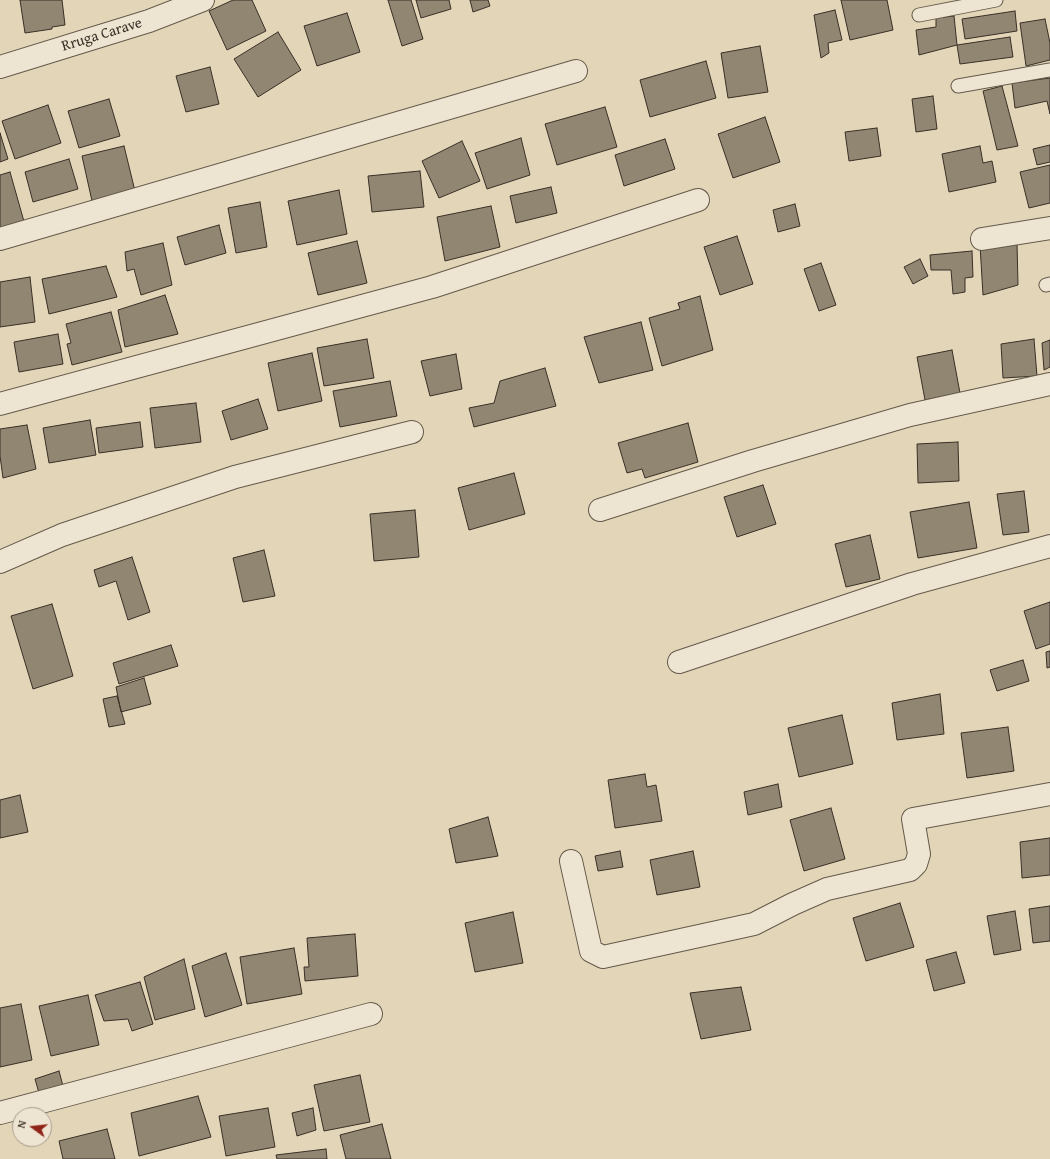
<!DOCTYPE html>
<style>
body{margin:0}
#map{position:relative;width:1050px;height:1159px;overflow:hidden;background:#e3d6b8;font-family:"Gentium Book Plus",serif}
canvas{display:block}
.north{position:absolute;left:12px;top:1107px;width:40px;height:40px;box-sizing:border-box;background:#ede4d1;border:1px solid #a59c8d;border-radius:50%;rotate:285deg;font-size:11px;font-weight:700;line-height:16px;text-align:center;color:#392f26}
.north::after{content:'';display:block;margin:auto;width:14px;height:18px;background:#8f2418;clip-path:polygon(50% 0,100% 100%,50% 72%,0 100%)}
</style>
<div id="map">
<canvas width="1050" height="1159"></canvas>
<div class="north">N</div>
</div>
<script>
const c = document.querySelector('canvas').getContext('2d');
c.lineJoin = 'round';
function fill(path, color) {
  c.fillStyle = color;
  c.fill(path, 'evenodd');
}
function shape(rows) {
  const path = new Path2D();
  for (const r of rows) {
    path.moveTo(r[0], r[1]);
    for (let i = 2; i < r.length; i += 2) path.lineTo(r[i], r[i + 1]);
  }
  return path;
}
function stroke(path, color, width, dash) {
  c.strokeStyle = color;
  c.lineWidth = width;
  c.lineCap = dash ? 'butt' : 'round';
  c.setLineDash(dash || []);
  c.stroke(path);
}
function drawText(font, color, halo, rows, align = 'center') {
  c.font = font + ' "Gentium Book Plus",serif';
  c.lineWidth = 3.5;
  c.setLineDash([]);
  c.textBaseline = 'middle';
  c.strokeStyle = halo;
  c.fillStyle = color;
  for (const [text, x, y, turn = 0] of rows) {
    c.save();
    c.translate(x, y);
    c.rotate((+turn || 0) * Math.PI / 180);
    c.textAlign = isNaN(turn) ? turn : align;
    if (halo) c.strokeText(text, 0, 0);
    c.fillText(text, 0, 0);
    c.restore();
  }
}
const building = shape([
 [20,0,62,0,65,25,52,27,52,29,25,33,20,0],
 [233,0,252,0,266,31,227,50,209,11,233,0],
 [388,0,411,0,423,39,402,46,388,0],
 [416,0,449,0,451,9,421,18,416,0],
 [470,0,488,0,490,6,473,12,470,0],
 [841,0,887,0,893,30,850,40,841,0],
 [835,10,842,40,828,43,829,53,821,58,814,15,835,10],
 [1015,11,1017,31,965,39,962,19,1015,11],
 [347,13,360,52,317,66,304,26,347,13],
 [954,16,957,45,919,55,916,30,936,27,936,18,954,16],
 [1045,19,1050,43,1050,60,1026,66,1020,23,1045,19],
 [278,32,301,70,258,97,234,59,278,32],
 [1010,37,1013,57,960,64,957,45,1010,37],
 [760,46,768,92,728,98,721,53,760,46],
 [706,61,716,98,650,117,640,80,706,61],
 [210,67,219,104,186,112,176,76,210,67],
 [1050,78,1050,114,1047,101,1015,108,1012,83,1050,78],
 [1002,86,1018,146,997,150,983,91,1002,86],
 [933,96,937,129,916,132,912,99,933,96],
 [109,99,120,136,79,148,68,111,109,99],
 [48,105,61,143,15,159,2,121,48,105],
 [605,107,617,147,557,165,545,124,605,107],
 [765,117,780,162,733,178,718,134,765,117],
 [877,128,881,156,849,161,845,132,877,128],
 [0,133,8,159,0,162,0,133],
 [521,138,530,175,487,189,475,153,521,138],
 [665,139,675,169,624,186,615,155,665,139],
 [462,141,480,181,439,198,422,161,462,141],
 [1050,145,1050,162,1037,165,1033,149,1050,145],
 [124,146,135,191,92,201,82,156,124,146],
 [980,146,983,163,992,161,996,182,949,192,942,154,980,146],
 [69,159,78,189,33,202,25,172,69,159],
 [1050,165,1050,203,1029,208,1020,172,1050,165],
 [420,171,424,207,372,212,368,176,420,171],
 [10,172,25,225,0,229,0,175,10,172],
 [551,187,557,213,516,223,510,196,551,187],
 [339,190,347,234,297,245,288,201,339,190],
 [260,202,267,247,236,253,228,208,260,202],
 [795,204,800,226,778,232,773,210,795,204],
 [491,206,500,247,445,261,437,217,491,206],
 [219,225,226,253,185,265,177,237,219,225],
 [737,236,753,284,720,295,704,247,737,236],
 [357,241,367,283,318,295,308,253,357,241],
 [163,243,172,285,141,295,134,269,127,271,125,252,163,243],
 [1017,243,1018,285,983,295,980,245,1017,243],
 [972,251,973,277,965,278,965,292,953,294,951,270,931,270,930,255,972,251],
 [920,259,928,276,913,284,904,267,920,259],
 [821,263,836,305,819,311,804,269,821,263],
 [106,266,117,297,49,314,42,279,106,266],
 [30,277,35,322,0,327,0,282,30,277],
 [165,295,178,334,125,347,118,310,165,295],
 [700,296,713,350,662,366,649,318,680,309,678,303,700,296],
 [111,312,122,352,72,365,67,344,71,343,66,324,111,312],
 [641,322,653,370,599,383,584,337,641,322],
 [58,334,63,364,19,372,14,342,58,334],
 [367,339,374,378,324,386,317,348,367,339],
 [1034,339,1037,376,1003,378,1001,344,1034,339],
 [1050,340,1050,367,1044,370,1042,343,1050,340],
 [952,350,960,393,925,400,917,357,952,350],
 [312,353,322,401,278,411,268,363,312,353],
 [456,354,462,389,430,396,421,361,456,354],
 [545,368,556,406,474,427,469,408,494,403,500,381,545,368],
 [390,381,397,416,340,427,333,391,390,381],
 [258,399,268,429,231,440,222,411,258,399],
 [196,403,201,442,155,448,150,408,196,403],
 [90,420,96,455,49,463,43,428,90,420],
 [140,422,143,447,99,453,96,428,140,422],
 [688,423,698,462,645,478,642,469,627,473,618,443,688,423],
 [27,425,36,469,3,478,0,456,0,429,27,425],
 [958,442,959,481,918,483,917,444,958,442],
 [514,473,525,514,469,530,458,488,514,473],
 [763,485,776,524,737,537,724,497,763,485],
 [1024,491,1029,532,1003,535,997,494,1024,491],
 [969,502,977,548,918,558,910,512,969,502],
 [415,510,419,557,374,561,370,514,415,510],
 [870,535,880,579,846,587,835,544,870,535],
 [264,550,275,596,243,602,233,558,264,550],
 [132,557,150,612,128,620,116,581,99,587,94,570,132,557],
 [1050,602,1050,644,1036,649,1024,611,1050,602],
 [52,604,73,676,33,689,11,616,52,604],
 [171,645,178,666,119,684,113,663,171,645],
 [1050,651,1050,667,1047,668,1046,652,1050,651],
 [1023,660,1029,681,997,691,990,670,1023,660],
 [144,678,151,704,121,712,116,687,144,678],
 [940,694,944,734,897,740,892,703,940,694],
 [117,696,125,724,109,727,103,699,117,696],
 [842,715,853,764,799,777,788,728,842,715],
 [1008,727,1014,771,967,778,961,733,1008,727],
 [645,774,647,787,656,785,662,821,615,828,608,780,645,774],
 [778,784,782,807,748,815,744,792,778,784],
 [20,795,28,832,0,838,0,800,20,795],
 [831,808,845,859,804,871,790,820,831,808],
 [488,817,498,856,456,863,449,829,488,817],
 [1050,838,1050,875,1022,878,1020,842,1050,838],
 [620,851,623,867,598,871,595,856,620,851],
 [693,851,700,887,657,895,650,860,693,851],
 [900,903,914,947,866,961,853,918,900,903],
 [1050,906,1050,941,1033,943,1029,909,1050,906],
 [1015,911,1021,950,994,955,987,916,1015,911],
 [513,912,523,963,475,972,465,923,513,912],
 [355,934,358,976,305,981,304,967,309,967,307,938,355,934],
 [294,948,302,994,247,1004,240,957,294,948],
 [956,952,965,983,934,991,926,960,956,952],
 [226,953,242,1005,205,1017,192,966,226,953],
 [184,959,195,1009,155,1020,144,977,184,959],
 [140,982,153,1024,132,1031,128,1019,104,1021,95,995,140,982],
 [741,987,751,1030,701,1039,690,993,741,987],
 [88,995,99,1045,51,1056,39,1006,88,995],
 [21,1004,32,1060,0,1067,0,1008,21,1004],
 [59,1071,63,1086,39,1093,35,1079,59,1071],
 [360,1075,370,1122,324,1131,314,1085,360,1075],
 [198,1096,211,1137,139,1156,131,1113,198,1096],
 [268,1108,275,1147,226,1156,219,1116,268,1108],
 [313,1108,316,1130,297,1136,292,1113,313,1108],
 [382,1124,391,1159,346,1159,340,1135,382,1124],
 [107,1129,115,1159,63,1159,59,1141,107,1129],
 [326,1149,327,1159,277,1159,276,1155,326,1149]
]);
const lane = shape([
 [919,15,996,0],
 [958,86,1050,70],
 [1046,285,1050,284]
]);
const street = shape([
 [0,67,149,21,203,0],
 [0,239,576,71],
 [982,239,1050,228],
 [0,404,432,287,698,200],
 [600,510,753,461,910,415,1050,384],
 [0,562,62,535,235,477,412,432],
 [679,662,912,584,1050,546],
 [571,861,591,951,603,957,754,924,793,904,827,889,910,870,916,864,919,854,913,819,1050,794],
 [0,1113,371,1014]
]);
const streetNames = [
 ["Rruga Carave",102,35,-17]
];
fill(building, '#918672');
stroke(building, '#392f26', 1);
stroke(lane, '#64594a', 15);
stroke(street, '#64594a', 24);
stroke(lane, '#ede4d1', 13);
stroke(street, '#ede4d1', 22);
drawText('15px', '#392f26', '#ede4d1', streetNames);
</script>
